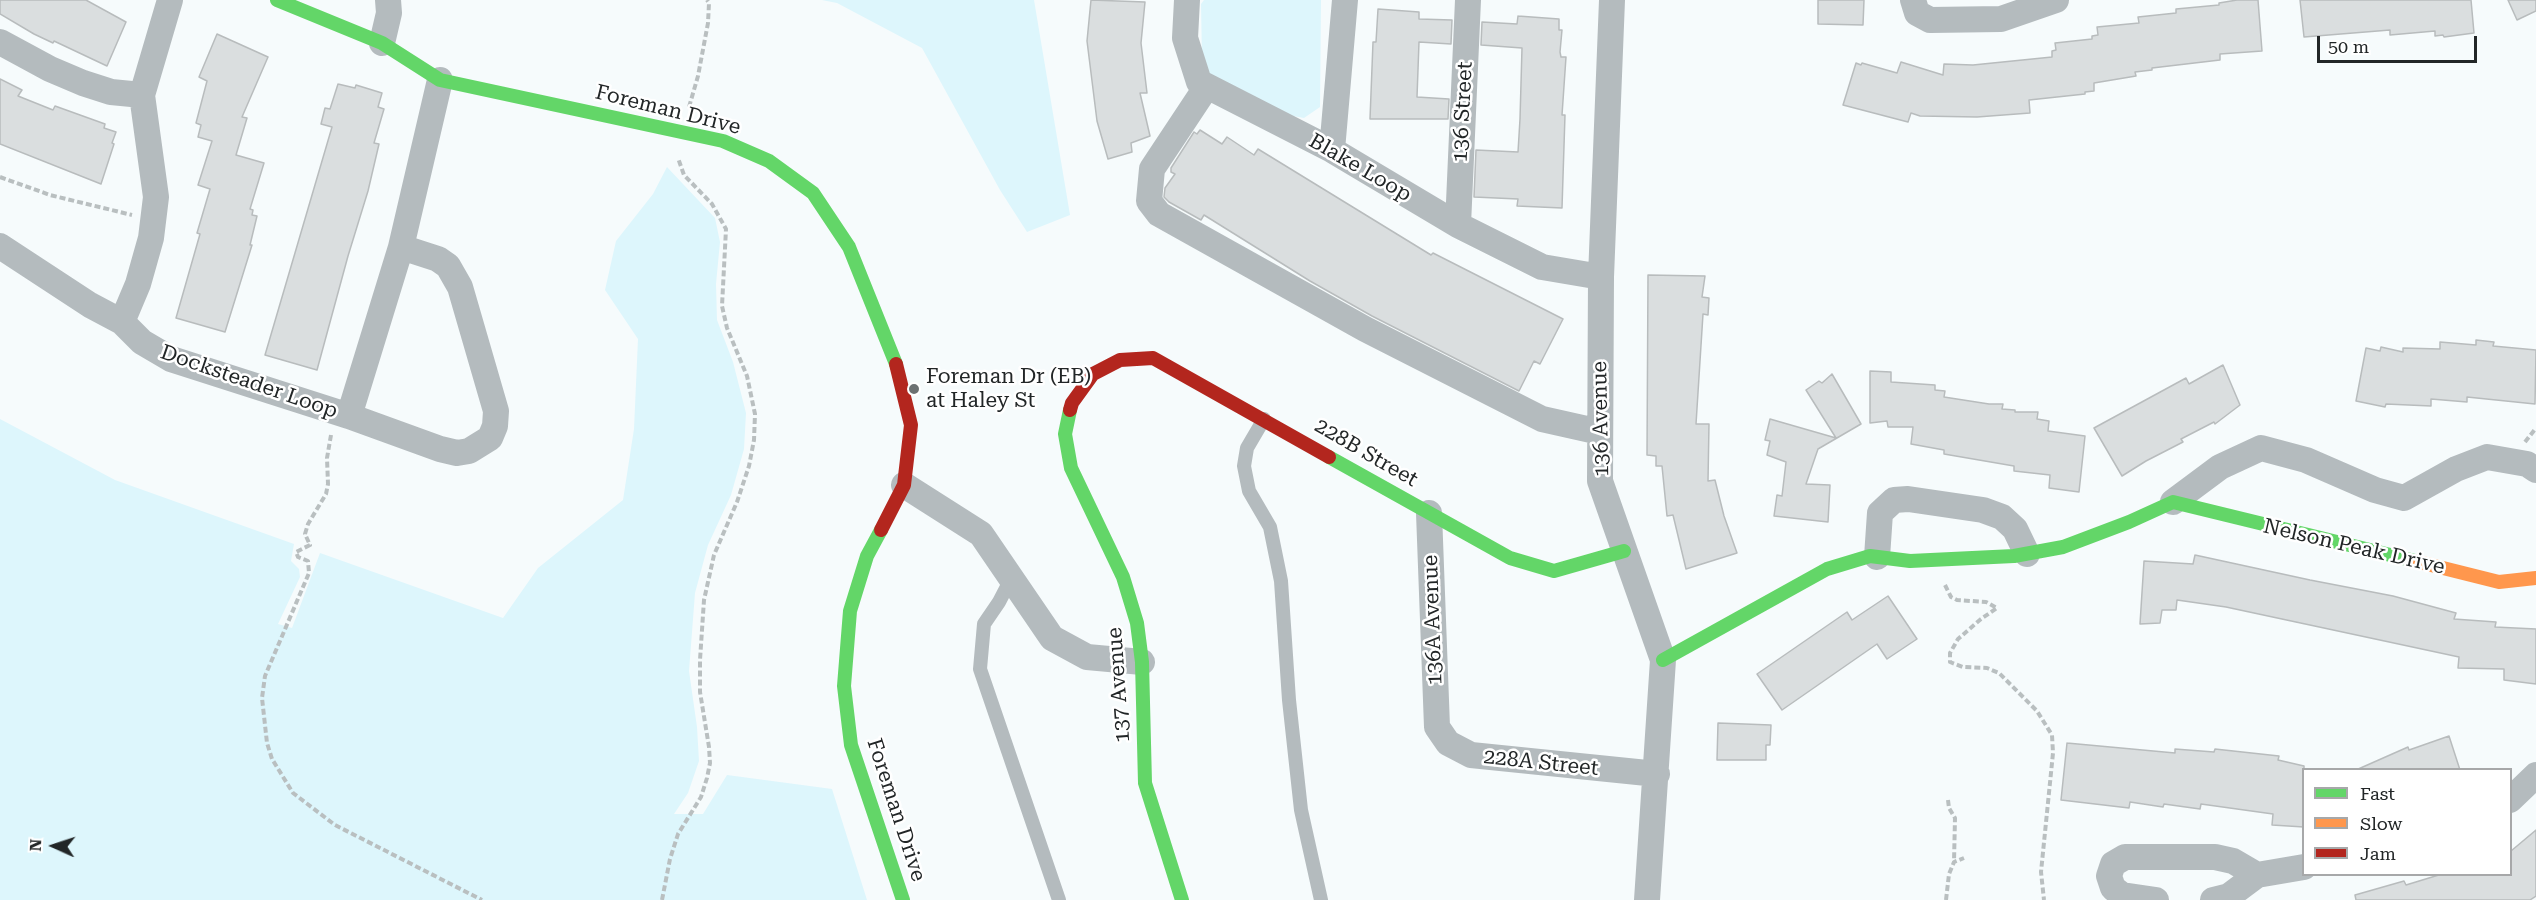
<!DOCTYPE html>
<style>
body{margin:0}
#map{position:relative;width:2536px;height:900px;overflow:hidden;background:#f6fbfc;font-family:"Roboto Serif",serif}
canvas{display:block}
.legend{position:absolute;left:2302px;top:768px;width:210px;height:108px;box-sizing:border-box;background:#fff;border:2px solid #a7a8a9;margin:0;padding:8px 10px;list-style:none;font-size:18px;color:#222627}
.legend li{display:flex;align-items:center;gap:12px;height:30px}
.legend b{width:30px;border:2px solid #a7a8a9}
.north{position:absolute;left:24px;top:816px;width:60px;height:60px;-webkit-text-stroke:4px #fff;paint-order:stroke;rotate:273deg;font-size:16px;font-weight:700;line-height:24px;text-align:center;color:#222627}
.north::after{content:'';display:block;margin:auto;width:21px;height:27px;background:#222627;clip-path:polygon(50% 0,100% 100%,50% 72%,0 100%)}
.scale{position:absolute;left:2317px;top:36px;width:160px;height:27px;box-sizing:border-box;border:3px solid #222627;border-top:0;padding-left:8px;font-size:18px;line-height:21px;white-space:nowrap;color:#222627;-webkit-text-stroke:4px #fff;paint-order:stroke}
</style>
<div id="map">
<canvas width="2536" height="900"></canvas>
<ul class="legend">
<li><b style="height:8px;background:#63d668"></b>Fast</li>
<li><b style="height:8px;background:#ff974d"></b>Slow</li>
<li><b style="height:8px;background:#b3261e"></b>Jam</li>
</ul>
<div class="north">N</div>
<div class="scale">50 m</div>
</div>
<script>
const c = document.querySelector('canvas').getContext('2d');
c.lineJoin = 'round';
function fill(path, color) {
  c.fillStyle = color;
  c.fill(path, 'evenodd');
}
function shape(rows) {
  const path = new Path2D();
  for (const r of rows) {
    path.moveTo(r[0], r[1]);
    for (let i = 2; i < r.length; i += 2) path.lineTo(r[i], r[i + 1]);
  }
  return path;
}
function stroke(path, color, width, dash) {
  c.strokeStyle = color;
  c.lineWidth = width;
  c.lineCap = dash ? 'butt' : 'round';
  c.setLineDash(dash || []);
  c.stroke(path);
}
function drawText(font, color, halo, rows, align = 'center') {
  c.font = font + ' "Roboto Serif",serif';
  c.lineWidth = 5;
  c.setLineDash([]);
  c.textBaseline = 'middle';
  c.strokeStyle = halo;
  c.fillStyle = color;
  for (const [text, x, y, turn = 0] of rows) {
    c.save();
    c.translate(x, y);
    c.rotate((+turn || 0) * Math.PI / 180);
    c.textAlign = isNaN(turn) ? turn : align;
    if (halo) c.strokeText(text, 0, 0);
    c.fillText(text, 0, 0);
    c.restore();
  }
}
const green = shape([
 [822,0,1034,0,1070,215,1027,232,1000,190,922,48,837,3],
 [1204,0,1321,0,1320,107,1304,118,1293,116,1217,82,1205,68,1202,59,1201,4],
 [667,167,715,218,720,242,716,284,717,320,733,362,746,413,744,449,731,495,708,545,695,593,689,671,697,727,699,761,688,793,674,814,703,814,727,775,832,789,867,900,0,900,0,419,115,480,294,544,291,561,299,569,300,577,278,624,292,628,320,553,503,618,538,568,623,500,634,429,638,339,605,290,616,241,653,194]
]);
const building = shape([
 [0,0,86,0,126,22,107,66,54,41,53,43,34,34,0,14,0,0],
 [1091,0,1145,2,1141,43,1147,93,1140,93,1150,136,1131,143,1132,152,1108,159,1097,121,1087,41,1091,0],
 [1818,0,1864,0,1863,25,1818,24,1818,0],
 [2237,0,2258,0,2262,51,2220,54,2220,60,2152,68,2152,70,2135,72,2136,76,2094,83,2094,91,2085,92,2085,94,2029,100,2030,113,1977,117,1920,116,1911,113,1908,122,1843,105,1856,63,1861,65,1862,63,1897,73,1901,62,1943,75,1944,64,1973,65,2052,57,2052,51,2056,50,2055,43,2092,39,2092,36,2098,35,2097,27,2139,23,2138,17,2176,13,2176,9,2219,5,2219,3,2237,0],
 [2300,0,2471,0,2474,33,2444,37,2443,35,2435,36,2435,31,2390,35,2390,30,2304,37,2300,0],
 [2508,0,2536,0,2536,11,2517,20,2508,0],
 [1378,9,1419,12,1419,19,1452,20,1451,44,1419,42,1417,97,1449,99,1448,119,1370,119,1373,42,1376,42,1378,9],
 [1518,16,1559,19,1559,30,1562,30,1560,52,1561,57,1566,57,1562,115,1565,115,1562,208,1517,206,1518,199,1474,197,1476,150,1518,152,1520,119,1522,48,1481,45,1482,22,1517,24,1518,16],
 [217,34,268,57,242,117,247,118,236,155,264,163,250,209,253,210,252,215,257,216,250,245,252,245,225,332,176,318,200,234,197,233,210,189,198,185,212,141,198,137,201,125,196,123,207,81,199,77,217,34],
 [0,79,22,90,18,96,53,110,55,106,105,124,104,128,116,132,112,143,114,144,101,184,0,144,0,79],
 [338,84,355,88,356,85,382,93,378,107,384,109,374,143,379,144,368,191,348,256,317,370,265,355,332,127,321,124,325,108,330,109,338,84],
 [1200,130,1222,144,1227,137,1254,155,1258,149,1431,255,1433,253,1563,319,1540,364,1534,361,1519,391,1372,316,1310,281,1204,215,1201,220,1169,202,1164,197,1165,188,1175,174,1171,172,1171,168,1194,132,1197,134,1200,130],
 [1648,275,1705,276,1702,297,1709,298,1708,315,1703,314,1696,424,1709,424,1708,481,1715,480,1724,516,1737,553,1686,569,1673,515,1667,516,1662,466,1656,466,1656,456,1647,455,1648,275],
 [2476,340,2494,342,2493,346,2536,350,2535,404,2467,397,2467,402,2431,399,2431,406,2386,404,2385,407,2356,401,2366,348,2380,351,2381,347,2403,352,2403,348,2440,349,2440,342,2476,345,2476,340],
 [2223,365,2240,405,2215,424,2214,422,2181,439,2183,442,2146,461,2122,476,2094,428,2186,378,2189,384,2223,365],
 [1870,371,1891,372,1891,382,1935,385,1935,390,1945,391,1944,397,1989,404,2003,404,2002,409,2015,410,2015,412,2038,412,2037,419,2049,421,2048,431,2085,436,2079,492,2049,488,2050,475,2014,471,2014,466,1944,454,1944,450,1911,444,1913,427,1888,427,1887,421,1870,423,1870,371],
 [1832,374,1861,424,1818,449,1806,484,1830,485,1828,522,1774,516,1777,495,1782,496,1786,462,1767,455,1770,441,1765,440,1770,419,1836,438,1806,390,1819,381,1822,383,1832,374],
 [2195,555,2310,580,2393,596,2456,613,2454,619,2496,622,2495,627,2536,629,2536,684,2504,680,2504,669,2458,668,2459,657,2226,607,2177,600,2176,610,2162,610,2160,623,2140,624,2144,561,2193,564,2195,555],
 [1888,596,1917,639,1887,659,1877,644,1782,710,1757,674,1847,612,1852,620,1888,596],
 [1718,723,1771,725,1770,745,1766,745,1766,760,1717,760,1718,723],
 [2449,736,2460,770,2356,770,2408,747,2409,750,2449,736],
 [2067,743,2175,753,2175,749,2214,752,2215,749,2279,756,2278,760,2304,766,2304,827,2272,825,2273,814,2201,804,2200,809,2164,804,2163,807,2130,802,2129,808,2061,800,2067,743],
 [2536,830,2536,896,2530,900,2356,900,2355,895,2404,881,2406,885,2442,874,2511,874,2511,851,2536,830]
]);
const path = shape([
 [689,107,698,76,708,23,709,3,707,0],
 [0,177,50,195,132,215],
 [331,435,327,458,328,484,326,494,308,524,305,534,310,545,296,552,298,557,308,561,309,573,265,676,262,698,267,743,272,759,293,793,335,825,482,900],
 [2525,442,2536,428],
 [1945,585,1951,597,1957,600,1986,602,1997,608,1981,619,1958,639,1950,653,1950,662,1963,667,1987,668,1999,673,2037,711,2052,735,2053,753,2041,872,2044,900],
 [1948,800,1949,808,1955,818,1954,862],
 [662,900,670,859,678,834,701,797,707,778,710,763,709,747,700,692,700,660,704,600,714,555,737,502,749,466,754,440,755,414,747,376,727,328,722,306,726,229,712,204,684,175,678,158],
 [1946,900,1949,874,1954,862,1964,858]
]);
const lane = shape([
 [1264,419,1247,448,1244,466,1249,491,1270,527,1281,581,1289,700,1301,810,1321,900],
 [1011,579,999,602,984,624,980,669,1059,900]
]);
const street = shape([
 [1187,0,1185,38,1199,82,1332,150,1458,225,1542,267,1601,277],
 [1612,0,1601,277,1600,481,1663,660,1647,900],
 [1913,0,1917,13,1930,20,2001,19,2056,0],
 [0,42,50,69,83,83,111,92,142,95],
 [382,43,389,13,388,0],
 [1207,86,1152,169,1149,201,1159,214,1365,329,1542,419,1600,432],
 [1332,150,1345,0],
 [1458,225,1468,0],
 [0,246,90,305,122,322,142,342,171,359,349,416],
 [401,247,349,416,440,449,457,453,469,451,490,438,495,426,496,411,460,287,448,266,438,259,401,247,440,80],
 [122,322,138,284,151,238,156,197,142,95,170,0],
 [904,485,981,534,1052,638,1087,657,1142,662],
 [2173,502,2220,467,2261,448,2306,460,2375,490,2404,498,2456,469,2487,457,2527,464,2536,470],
 [1429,513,1437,727,1448,743,1471,755,1657,774],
 [1877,557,1880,513,1894,500,1908,499,1983,510,2002,517,2015,529,2027,554],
 [2510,800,2536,775],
 [2156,900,2122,895,2113,888,2109,876,2113,864,2125,857,2215,857,2233,861,2257,875],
 [2213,900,2229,896,2257,875,2304,867]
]);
const fast = shape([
 [277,0,382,43,440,80,723,141,769,161,813,193,849,247,896,364],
 [1070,410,1065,434,1071,468,1123,577,1137,623,1142,662,1145,783,1182,900],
 [1329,457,1510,558,1554,571,1624,551],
 [881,530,867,556,850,611,844,686,851,745,903,900],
 [1663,660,1827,569,1870,556,1910,561,2014,556,2063,547,2129,522,2173,502,2415,561]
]);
const slow = shape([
 [2415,561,2499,582,2536,578]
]);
const jam = shape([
 [1070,410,1072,403,1093,374,1120,360,1153,358,1329,457],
 [881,530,904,485,911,425,896,364]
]);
const markers = [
 [914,389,6,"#6c7172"]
];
const streetNames = [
 ["Foreman Drive",668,110,14],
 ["136 Street",1463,112,-87],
 ["Blake Loop",1360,168,30],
 ["Docksteader Loop",249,382,19],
 ["136 Avenue",1601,419,-91],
 ["228B Street",1366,453,30],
 ["Nelson Peak Drive",2354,547,13],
 ["136A Avenue",1433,620,-92],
 ["137 Avenue",1119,685,-94],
 ["228A Street",1541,763,6],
 ["Foreman Drive",896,810,72]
];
const poiNames = [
 ["Foreman Dr (EB)",926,377],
 ["at Haley St",926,401]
];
fill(green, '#ddf6fc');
fill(building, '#dadedf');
stroke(building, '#b8bcbd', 1.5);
stroke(path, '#b9bfc0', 4, [6, 3]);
stroke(lane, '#b4bbbe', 14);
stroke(street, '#b4bbbe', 26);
stroke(fast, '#63d668', 14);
stroke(slow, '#ff974d', 14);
stroke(jam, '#b3261e', 14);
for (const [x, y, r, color] of markers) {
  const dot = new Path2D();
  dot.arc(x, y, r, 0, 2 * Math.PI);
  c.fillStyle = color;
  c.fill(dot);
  stroke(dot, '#fff', 2);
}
drawText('21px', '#222627', '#fff', streetNames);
drawText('21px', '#222627', '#fff', poiNames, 'left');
</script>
